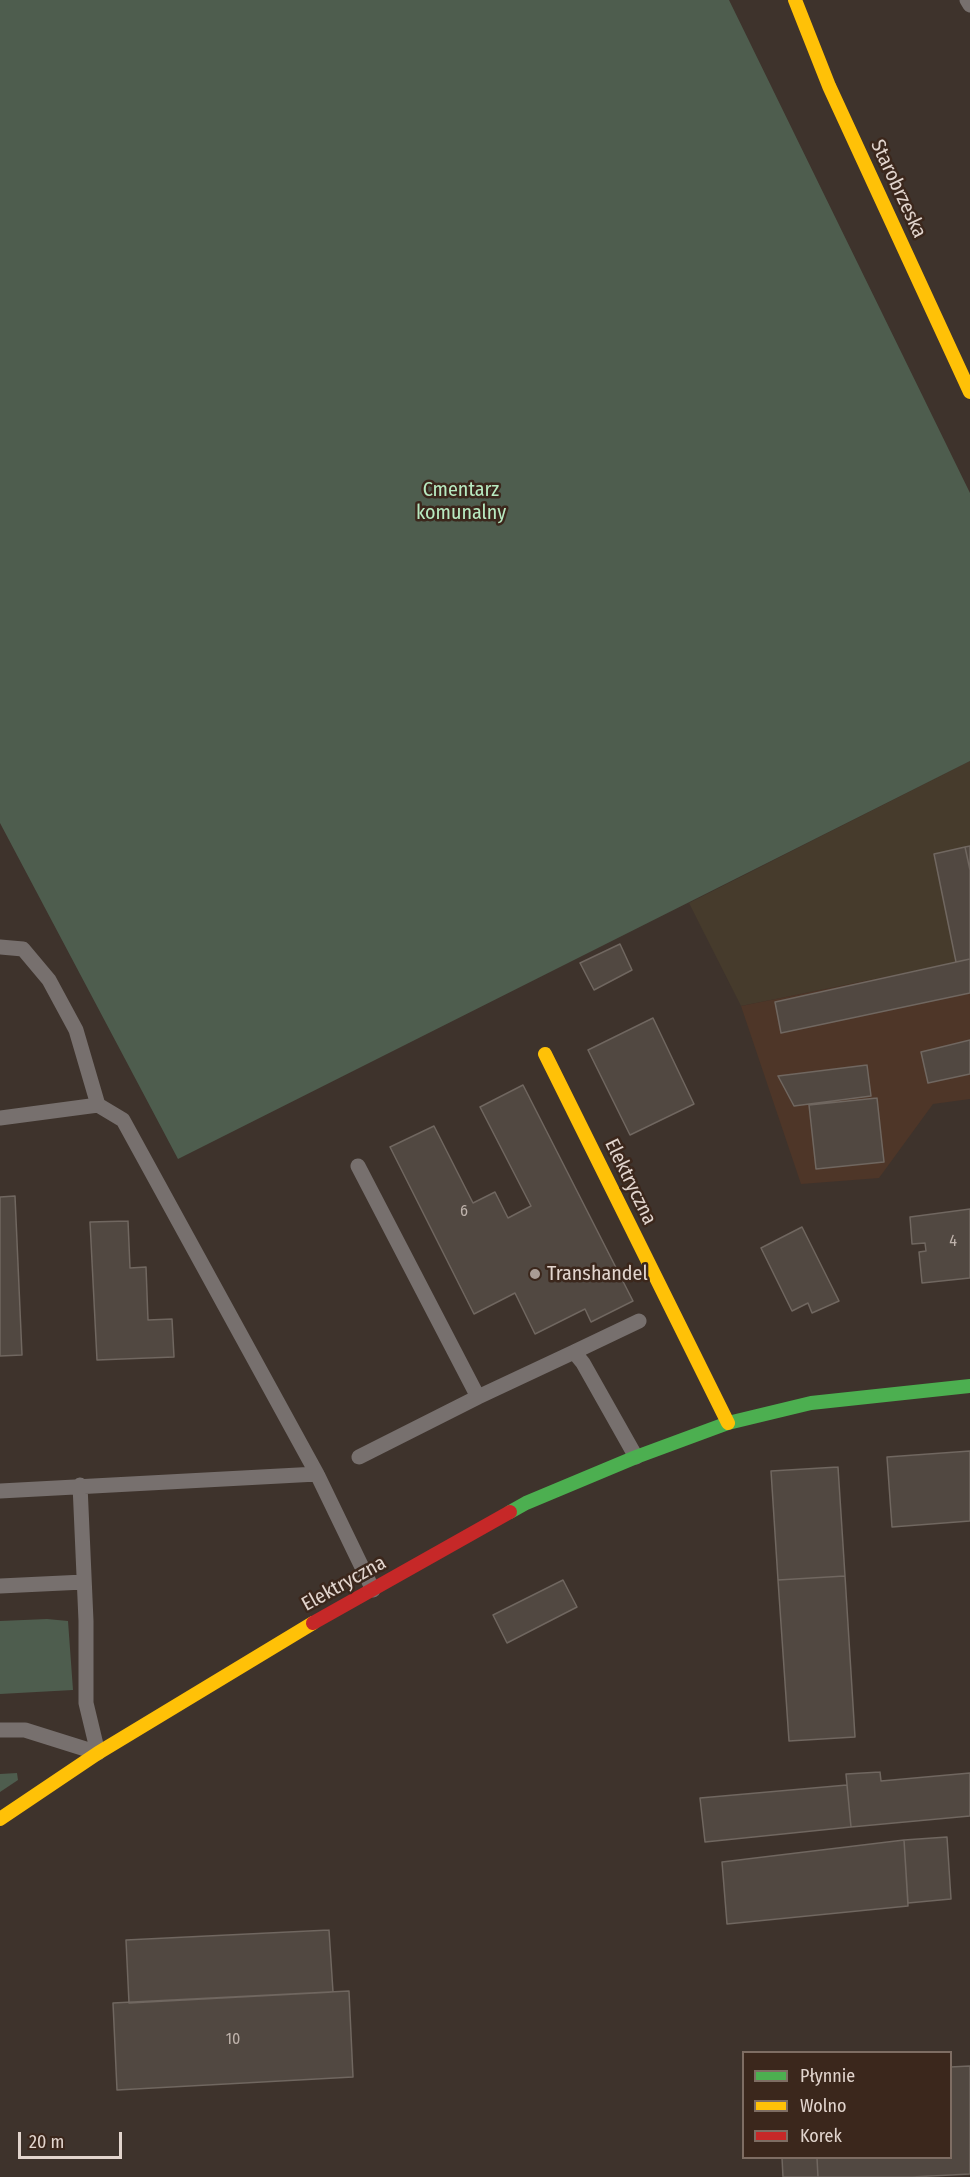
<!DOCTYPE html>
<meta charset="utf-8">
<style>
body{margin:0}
#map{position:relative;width:970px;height:2177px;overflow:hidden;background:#3e332c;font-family:"Fira Sans Condensed",sans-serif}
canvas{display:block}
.legend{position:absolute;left:742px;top:2051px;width:210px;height:108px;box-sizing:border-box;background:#3b271c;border:2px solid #7e6d63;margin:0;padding:8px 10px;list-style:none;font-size:18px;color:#e2d5ce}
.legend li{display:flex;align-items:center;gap:12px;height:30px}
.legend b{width:30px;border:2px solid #7e6d63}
.scale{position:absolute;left:18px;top:2132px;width:104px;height:27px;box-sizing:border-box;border:3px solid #e2d5ce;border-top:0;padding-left:8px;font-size:18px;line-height:21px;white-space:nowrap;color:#e2d5ce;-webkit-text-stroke:4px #3b271c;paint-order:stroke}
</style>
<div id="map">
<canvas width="970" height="2177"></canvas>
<ul class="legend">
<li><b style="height:8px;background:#4caf50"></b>Płynnie</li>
<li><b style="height:8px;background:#ffc107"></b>Wolno</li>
<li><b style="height:8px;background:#c62828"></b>Korek</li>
</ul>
<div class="scale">20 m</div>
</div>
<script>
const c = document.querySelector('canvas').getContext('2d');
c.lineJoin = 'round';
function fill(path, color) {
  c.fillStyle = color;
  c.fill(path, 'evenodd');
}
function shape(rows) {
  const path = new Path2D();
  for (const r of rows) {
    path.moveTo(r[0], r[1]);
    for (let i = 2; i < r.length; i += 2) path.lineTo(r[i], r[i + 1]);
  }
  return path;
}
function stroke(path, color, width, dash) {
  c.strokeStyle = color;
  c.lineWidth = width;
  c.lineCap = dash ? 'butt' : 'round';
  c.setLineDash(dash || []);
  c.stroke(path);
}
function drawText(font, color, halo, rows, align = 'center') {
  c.font = font + ' "Fira Sans Condensed",sans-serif';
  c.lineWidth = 5;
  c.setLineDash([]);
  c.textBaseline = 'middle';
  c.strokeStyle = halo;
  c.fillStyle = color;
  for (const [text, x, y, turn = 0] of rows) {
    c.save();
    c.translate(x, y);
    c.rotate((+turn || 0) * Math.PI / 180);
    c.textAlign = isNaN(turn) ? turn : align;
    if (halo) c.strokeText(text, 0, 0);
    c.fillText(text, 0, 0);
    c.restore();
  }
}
const commercial = shape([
 [970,761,970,960,741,1006,689,903]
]);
const built = shape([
 [970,960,970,1099,933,1104,879,1178,801,1184,741,1006]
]);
const green = shape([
 [0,0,729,0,970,493,970,761,178,1159,0,823],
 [47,1619,68,1621,73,1690,0,1694,0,1621],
 [17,1773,18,1780,0,1792,0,1774]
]);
const building = shape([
 [970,846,970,870,965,847,970,846],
 [965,847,970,870,970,959,956,962,934,854,965,847],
 [620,944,632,970,594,990,580,963,620,944],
 [970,959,970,993,781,1033,775,1002,970,959],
 [653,1018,694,1104,630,1135,588,1050,653,1018],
 [970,1040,970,1074,928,1083,921,1052,970,1040],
 [867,1065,871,1096,794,1106,778,1076,867,1065],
 [523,1085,633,1301,591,1322,585,1309,535,1334,515,1293,474,1314,390,1147,434,1126,473,1203,495,1192,508,1218,531,1206,480,1107,523,1085],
 [877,1098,884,1162,816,1169,809,1105,877,1098],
 [15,1196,22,1355,0,1356,0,1197,15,1196],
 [970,1209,970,1278,922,1283,919,1252,926,1251,925,1243,912,1244,910,1217,970,1209],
 [128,1221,130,1268,146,1267,148,1320,172,1319,174,1357,97,1360,90,1222,128,1221],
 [802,1227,839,1301,812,1313,808,1303,792,1311,761,1248,802,1227],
 [970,1451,970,1521,892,1527,887,1457,970,1451],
 [838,1467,845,1576,778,1580,771,1471,838,1467],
 [845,1576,855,1737,789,1741,778,1580,845,1576],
 [563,1580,577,1607,507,1643,493,1615,563,1580],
 [880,1772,881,1781,970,1773,970,1816,851,1827,846,1774,880,1772],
 [847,1785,851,1827,705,1842,700,1798,847,1785],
 [947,1837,951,1899,908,1903,904,1840,947,1837],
 [904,1840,908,1906,727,1924,722,1862,904,1840],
 [329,1930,333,1992,129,2003,126,1940,329,1930],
 [349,1991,353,2077,117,2090,113,2003,349,1991],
 [970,2066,970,2174,912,2177,818,2177,817,2158,950,2158,950,2067,970,2066],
 [782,2158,817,2158,818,2177,783,2177,782,2158]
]);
const lane = shape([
 [967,0,970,5],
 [0,947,23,949,49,980,76,1030,98,1105],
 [0,1118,98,1105,123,1120,317,1474,373,1590],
 [358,1166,478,1397,574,1352,583,1363,636,1457],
 [574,1352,639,1321],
 [359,1457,478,1397],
 [80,1485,86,1621,86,1703,98,1753],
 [0,1491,317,1474],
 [0,1586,84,1582],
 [0,1730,25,1730,95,1752]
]);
const fast = shape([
 [510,1512,526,1503,636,1457,728,1423,811,1403,970,1386]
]);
const slow = shape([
 [795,0,829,86,970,392],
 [545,1054,728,1423],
 [0,1819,98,1753,313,1623]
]);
const jam = shape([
 [313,1623,510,1512]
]);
const markers = [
 [535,1274,6,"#a99c95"]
];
const numberNames = [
 ["6",464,1212],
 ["4",953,1242],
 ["10",233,2040]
];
const streetNames = [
 ["Starobrzeska",898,189,65],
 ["Elektryczna",630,1182,64],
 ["Elektryczna",344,1584,-29]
];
const parkNames = [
 ["Cmentarz",461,490],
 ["komunalny",461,513]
];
const poiNames = [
 ["Transhandel",547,1274]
];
fill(commercial, '#463b2c');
fill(built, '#4e3628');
fill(green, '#4e5d4e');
fill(building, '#514841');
stroke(building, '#706760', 1.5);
stroke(lane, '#77706e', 15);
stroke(fast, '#4caf50', 14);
stroke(slow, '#ffc107', 14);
stroke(jam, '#c62828', 14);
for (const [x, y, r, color] of markers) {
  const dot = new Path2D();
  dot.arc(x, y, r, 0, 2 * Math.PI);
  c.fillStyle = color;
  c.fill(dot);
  stroke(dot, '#3b271c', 2);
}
drawText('16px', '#beb2ab', null, numberNames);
drawText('20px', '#e2d5ce', '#3b271c', streetNames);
drawText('20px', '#b8eac1', '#3b271c', parkNames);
drawText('20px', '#e2d5ce', '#3b271c', poiNames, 'left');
</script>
